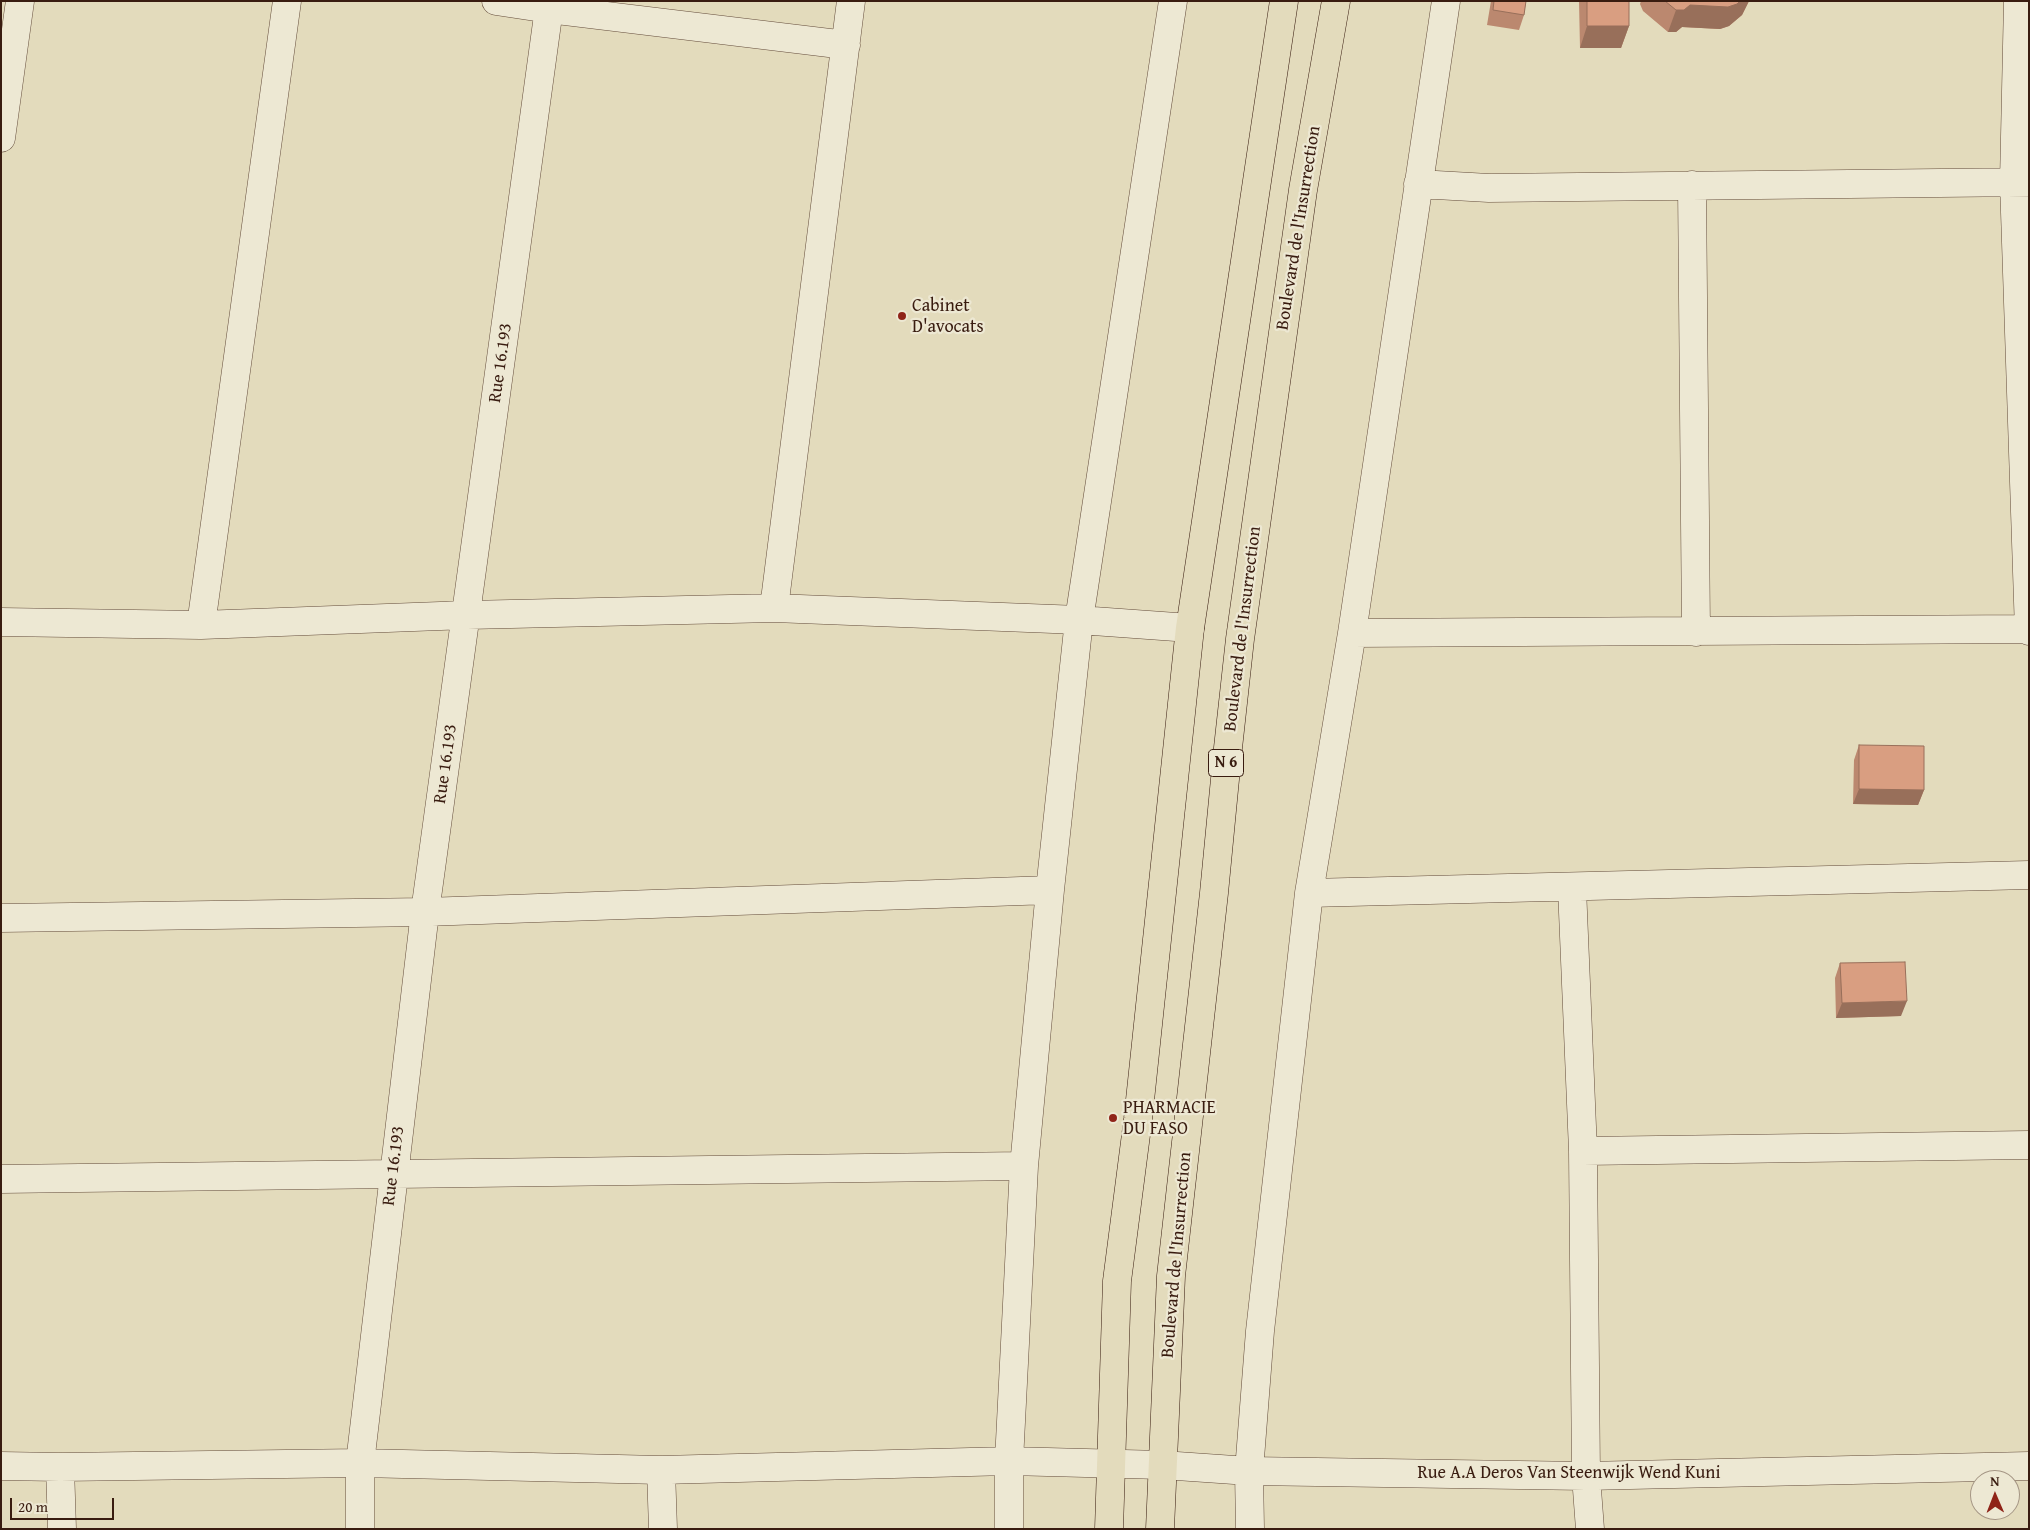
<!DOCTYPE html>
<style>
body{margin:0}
#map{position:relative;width:2030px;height:1530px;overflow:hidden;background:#e3dbbc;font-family:"Gentium Book Plus",serif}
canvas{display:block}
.frame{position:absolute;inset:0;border:2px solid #391c10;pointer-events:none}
.north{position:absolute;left:1970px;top:1470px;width:50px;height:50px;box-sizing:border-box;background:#ede8d3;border:1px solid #a59685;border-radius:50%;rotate:359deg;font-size:14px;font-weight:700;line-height:20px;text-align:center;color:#391c10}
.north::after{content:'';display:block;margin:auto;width:18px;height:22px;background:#8f2418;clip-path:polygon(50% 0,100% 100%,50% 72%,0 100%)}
.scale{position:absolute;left:10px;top:1498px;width:104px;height:22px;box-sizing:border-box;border:2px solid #391c10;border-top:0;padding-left:6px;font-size:15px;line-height:18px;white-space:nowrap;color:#391c10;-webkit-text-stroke:4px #ede8d3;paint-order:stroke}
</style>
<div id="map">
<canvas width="2030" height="1530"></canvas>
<div class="frame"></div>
<div class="north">N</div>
<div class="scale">20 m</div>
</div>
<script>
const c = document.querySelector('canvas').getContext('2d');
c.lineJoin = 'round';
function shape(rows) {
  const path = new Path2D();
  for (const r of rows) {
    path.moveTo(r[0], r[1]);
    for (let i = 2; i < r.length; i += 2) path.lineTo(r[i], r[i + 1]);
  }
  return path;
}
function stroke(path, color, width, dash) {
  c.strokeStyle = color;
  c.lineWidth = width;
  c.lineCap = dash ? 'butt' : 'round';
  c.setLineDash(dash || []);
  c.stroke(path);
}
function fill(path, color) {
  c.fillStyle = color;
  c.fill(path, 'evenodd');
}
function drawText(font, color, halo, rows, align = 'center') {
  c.font = font + ' "Gentium Book Plus",serif';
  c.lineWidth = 4.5;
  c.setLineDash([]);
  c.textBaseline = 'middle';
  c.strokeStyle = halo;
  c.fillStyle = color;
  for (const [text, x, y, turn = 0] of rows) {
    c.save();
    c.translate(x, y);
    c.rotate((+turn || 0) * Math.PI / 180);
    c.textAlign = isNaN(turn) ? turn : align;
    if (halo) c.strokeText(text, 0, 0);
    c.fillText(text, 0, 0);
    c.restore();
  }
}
const minor = shape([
 [496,1,549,9,846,45],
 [2018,1,2014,182,2029,631],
 [1,138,20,1],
 [1418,184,1489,188,2029,182],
 [1692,185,1696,632],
 [774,608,851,1],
 [1,622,201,625,467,615,774,608,1079,620,1190,628],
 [201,625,287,1],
 [1352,633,2029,629],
 [1572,888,1583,1151,1586,1476,1590,1529],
 [1309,893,2029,875],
 [1,918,425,912,1050,890],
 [1583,1151,2029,1145],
 [1,1179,1024,1166],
 [1,1466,60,1467,360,1463,661,1470,1009,1461,1162,1465,1249,1471,1586,1476,2029,1466],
 [60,1467,62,1529],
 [661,1470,663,1529],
 [360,1529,360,1463,425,912,550,1],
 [1009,1529,1009,1461,1024,1166,1050,890,1079,620,1173,1],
 [1250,1529,1249,1471,1260,1331,1309,893,1352,633,1446,1]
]);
const primary = shape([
 [1109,1529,1117,1281,1138,1119,1190,628,1284,1],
 [1160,1529,1171,1276,1214,893,1228,748,1240,639,1303,190,1336,1]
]);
const wall = shape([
 [1491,1,1526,1,1524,15,1519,30,1487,25],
 [1579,1,1629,1,1629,26,1621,48,1580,48],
 [1641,1,1749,1,1742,15,1729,26,1720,29,1682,27,1676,32,1668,32,1643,11,1640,4],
 [1859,745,1924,790,1918,805,1853,804,1854,760],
 [1840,963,1901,1016,1836,1018,1835,978]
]);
const shadedWall = shape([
 [1740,1,1749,1,1742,15,1729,26,1720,29,1682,27,1676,32,1668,32,1676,10,1690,5],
 [1587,26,1629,26,1621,48,1580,48],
 [1859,789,1924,790,1918,805,1853,804],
 [1907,1001,1901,1016,1836,1018,1842,1003]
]);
const building = shape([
 [1494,1,1526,1,1524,15,1493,10,1494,1],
 [1587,1,1629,1,1629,26,1587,26,1587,1],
 [1665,1,1740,1,1737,4,1728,7,1690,5,1684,10,1676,10,1665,1],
 [1859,745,1924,746,1924,790,1859,789,1859,745],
 [1905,962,1907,1001,1842,1003,1840,963,1905,962]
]);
const markers = [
 [902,316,5,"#8f2418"],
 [1113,1118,5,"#8f2418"]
];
const shields = [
 [1226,763,35]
];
const shieldNames = [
 ["N 6",1226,763]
];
const streetNames = [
 ["Boulevard de l'Insurrection",1299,228,-81],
 ["Rue 16.193",501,363,-82],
 ["Boulevard de l'Insurrection",1243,629,-83],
 ["Rue 16.193",446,764,-82],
 ["Rue 16.193",394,1166,-83],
 ["Boulevard de l'Insurrection",1177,1255,-85],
 ["Rue A.A Deros Van Steenwijk Wend Kuni",1569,1473]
];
const poiNames = [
 ["Cabinet",912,306],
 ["D'avocats",912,327],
 ["PHARMACIE",1123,1108],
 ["DU FASO",1123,1129]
];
stroke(minor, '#644c3b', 29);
stroke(primary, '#391c10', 29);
stroke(minor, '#ede8d3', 28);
stroke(primary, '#e3dbbc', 28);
fill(wall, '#bb886f');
fill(shadedWall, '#986f5a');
fill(building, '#d99e81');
stroke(building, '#986f5a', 1);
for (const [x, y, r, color] of markers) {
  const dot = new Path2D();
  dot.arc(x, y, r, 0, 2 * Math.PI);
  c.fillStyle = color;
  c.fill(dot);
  stroke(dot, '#ede8d3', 2);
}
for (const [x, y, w] of shields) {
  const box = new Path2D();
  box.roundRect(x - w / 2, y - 13.5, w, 27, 4);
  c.fillStyle = '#ede8d3';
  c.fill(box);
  stroke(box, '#391c10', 1);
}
drawText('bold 16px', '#391c10', null, shieldNames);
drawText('18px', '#391c10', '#ede8d3', streetNames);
drawText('18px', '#391c10', '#ede8d3', poiNames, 'left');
</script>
